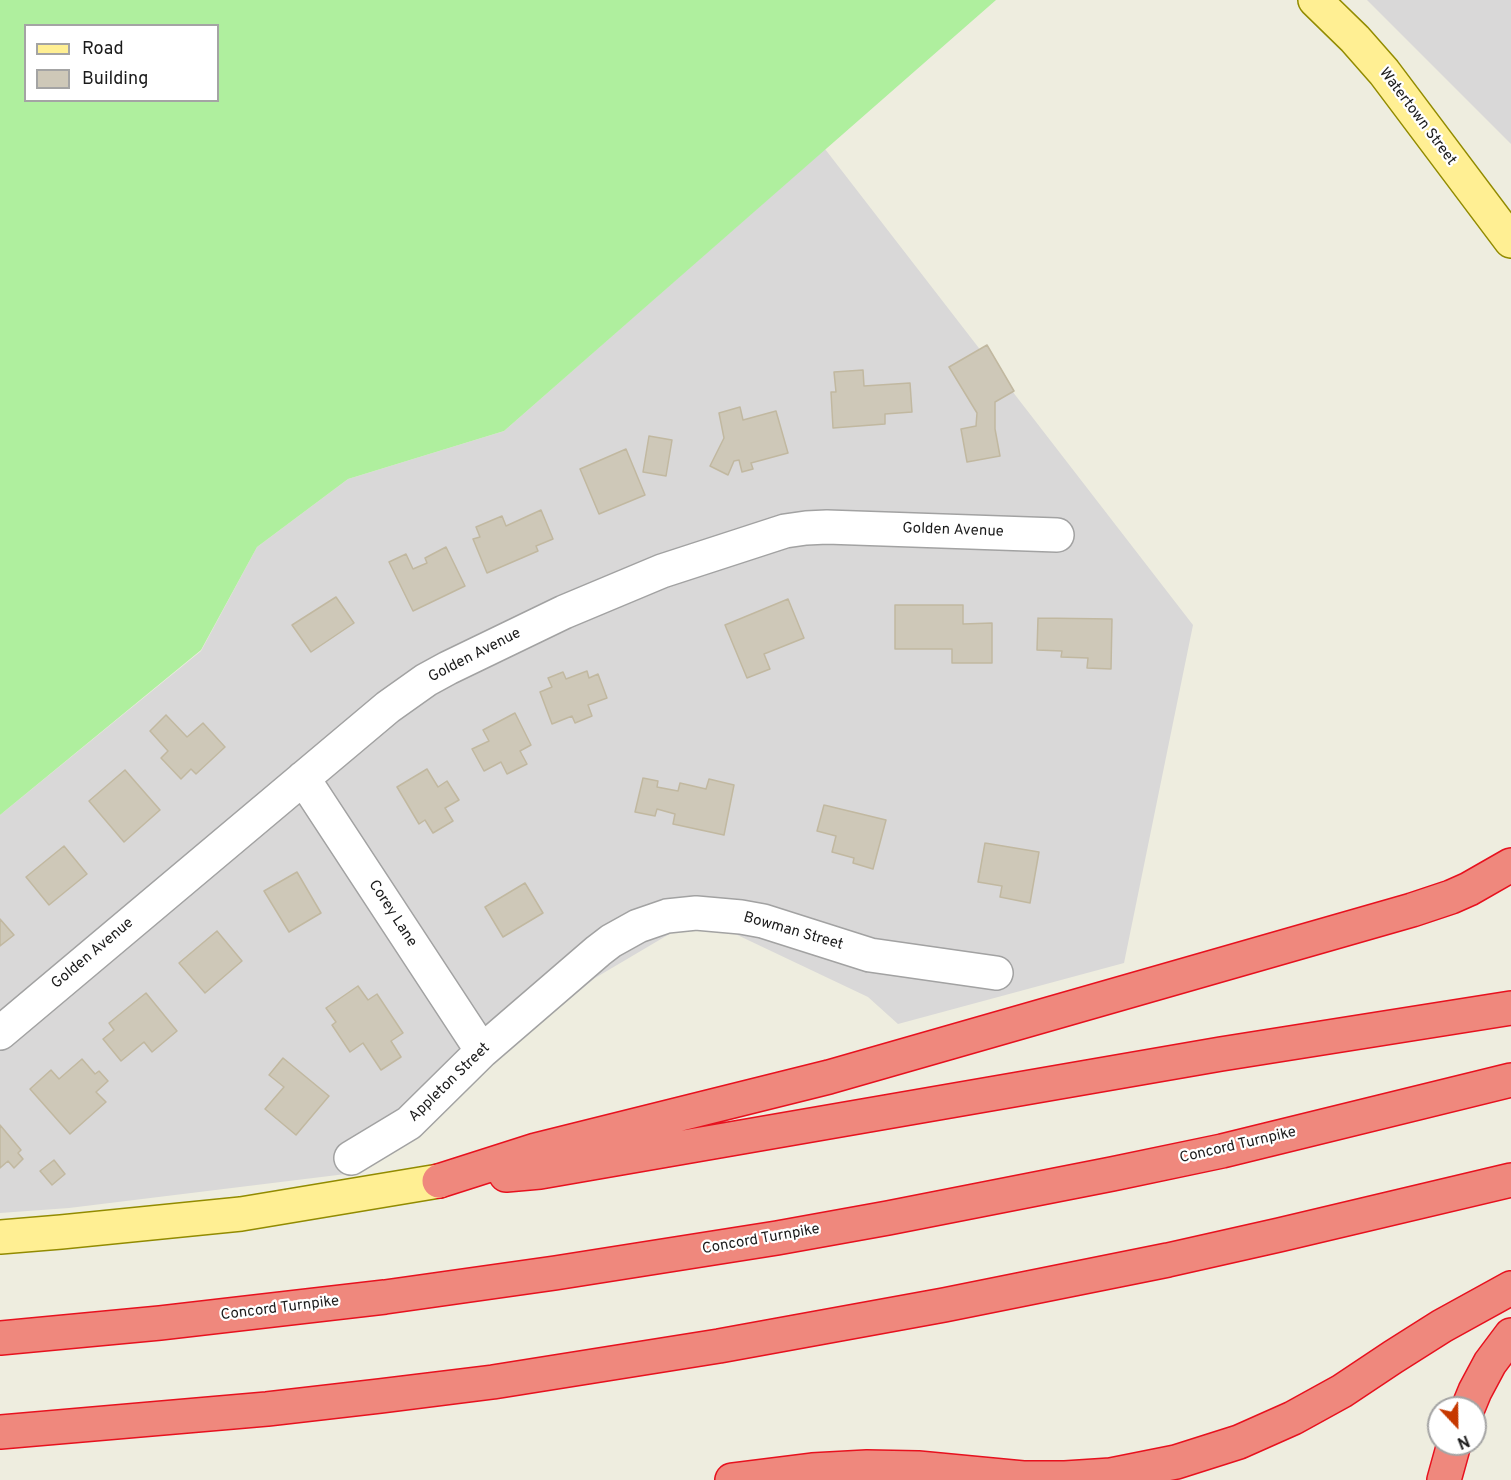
<!DOCTYPE html>
<style>
body{margin:0}
#map{position:relative;width:1511px;height:1480px;overflow:hidden;background:#eeeddf;font-family:Overpass,sans-serif}
canvas{display:block}
.legend{position:absolute;left:24px;top:24px;width:195px;height:78px;box-sizing:border-box;background:#fff;border:2px solid #a4a4a4;margin:0;padding:8px 10px;list-style:none;font-size:18px;color:#1b1b1b}
.legend li{display:flex;align-items:center;gap:12px;height:30px}
.legend b{width:30px;border:2px solid #a4a4a4}
.north{position:absolute;left:1427px;top:1396px;width:60px;height:60px;box-sizing:border-box;background:#fff;border:2px solid #a4a4a4;border-radius:50%;rotate:158deg;font-size:16px;font-weight:700;line-height:24px;text-align:center;color:#1b1b1b}
.north::after{content:'';display:block;margin:auto;width:21px;height:27px;background:#c63800;clip-path:polygon(50% 0,100% 100%,50% 72%,0 100%)}
</style>
<div id="map">
<canvas width="1511" height="1480"></canvas>
<ul class="legend">
<li><b style="height:8px;background:#ffef93"></b>Road</li>
<li><b style="height:16px;background:#cec8b8"></b>Building</li>
</ul>
<div class="north">N</div>
</div>
<script>
const c = document.querySelector('canvas').getContext('2d');
c.lineJoin = 'round';
function fill(path, color) {
  c.fillStyle = color;
  c.fill(path, 'evenodd');
}
function shape(rows) {
  const path = new Path2D();
  for (const r of rows) {
    path.moveTo(r[0], r[1]);
    for (let i = 2; i < r.length; i += 2) path.lineTo(r[i], r[i + 1]);
  }
  return path;
}
function stroke(path, color, width, dash) {
  c.strokeStyle = color;
  c.lineWidth = width;
  c.lineCap = dash ? 'butt' : 'round';
  c.setLineDash(dash || []);
  c.stroke(path);
}
function drawText(font, color, halo, rows, align = 'center') {
  c.font = font + ' Overpass,sans-serif';
  c.lineWidth = 4.5;
  c.setLineDash([]);
  c.textBaseline = 'middle';
  c.strokeStyle = halo;
  c.fillStyle = color;
  for (const [text, x, y, turn = 0] of rows) {
    c.save();
    c.translate(x, y);
    c.rotate((+turn || 0) * Math.PI / 180);
    c.textAlign = isNaN(turn) ? turn : align;
    if (halo) c.strokeText(text, 0, 0);
    c.fillText(text, 0, 0);
    c.restore();
  }
}
const residential = shape([
 [1367,0,1511,0,1511,144],
 [825,149,1193,625,1124,963,898,1024,868,997,731,932,683,926,595,978,362,1172,69,1208,0,1213,0,815,201,651,257,547,348,479,504,431]
]);
const grass = shape([
 [0,0,996,0,504,431,348,479,257,547,201,650,0,815],
 [26,26,218,26,218,100,26,100]
]);
const building = shape([
 [987,345,1014,391,995,402,995,429,1000,456,967,462,961,429,976,426,977,413,949,367,987,345],
 [863,370,864,386,910,383,912,412,885,414,885,424,833,428,831,392,836,392,834,372,863,370],
 [740,407,743,420,776,411,788,453,751,463,753,469,742,472,739,460,734,461,728,475,710,466,724,438,719,413,740,407],
 [649,436,672,440,666,476,643,472,649,436],
 [626,449,645,495,599,514,580,469,626,449],
 [541,510,553,539,536,546,538,551,487,573,473,539,480,537,476,527,502,516,506,526,541,510],
 [446,547,465,586,413,611,389,562,406,554,413,569,427,563,425,558,446,547],
 [336,597,354,623,311,652,292,625,336,597],
 [788,599,804,638,764,654,770,669,747,678,725,625,788,599],
 [895,605,963,605,963,624,992,623,992,663,952,663,952,649,895,649,895,605],
 [1038,618,1112,619,1111,669,1087,668,1088,658,1061,657,1062,651,1037,650,1038,618],
 [587,671,589,678,598,674,607,698,588,705,592,716,575,723,572,716,552,724,540,692,552,687,548,678,563,672,566,679,587,671],
 [515,713,531,745,520,751,527,764,507,774,501,762,484,771,472,749,489,741,483,730,515,713],
 [166,715,187,737,203,723,225,747,196,774,191,769,181,779,161,758,168,751,150,731,166,715],
 [427,769,438,787,447,781,459,800,445,808,453,821,433,833,425,820,419,824,397,787,427,769],
 [125,770,160,810,124,842,89,801,125,770],
 [643,778,658,781,657,787,678,791,680,783,706,789,709,779,734,785,724,835,673,824,675,814,657,809,655,816,635,812,643,778],
 [824,805,886,820,873,869,853,863,854,858,832,852,836,836,817,831,824,805],
 [985,843,1039,852,1030,903,1000,897,1002,886,978,882,985,843],
 [64,846,87,874,49,905,26,877,64,846],
 [297,872,321,913,289,932,264,891,297,872],
 [525,883,543,913,503,937,485,907,525,883],
 [0,919,14,935,0,946,0,919],
 [217,931,242,961,205,993,179,963,217,931],
 [358,986,368,1000,377,994,403,1033,391,1041,401,1057,381,1070,363,1043,350,1052,332,1025,336,1022,326,1008,358,986],
 [146,993,177,1031,152,1052,144,1042,121,1061,103,1039,114,1030,109,1023,146,993],
 [283,1058,329,1096,296,1135,265,1109,284,1087,269,1075,283,1058],
 [82,1059,95,1074,99,1071,108,1081,96,1092,106,1102,70,1134,30,1089,51,1070,59,1079,82,1059],
 [0,1125,21,1150,18,1153,23,1159,14,1168,8,1161,0,1168,0,1125],
 [54,1160,65,1174,52,1185,40,1171,54,1160]
]);
const minor = shape([
 [303,778,482,1051],
 [0,1033,388,707,426,680,448,668,564,612,662,571,785,531,806,528,827,527,1057,535],
 [351,1158,409,1123,482,1051,598,951,611,941,638,926,667,916,696,913,741,917,763,921,870,955,996,973]
]);
const major = shape([
 [1315,0,1355,39,1384,72,1511,241],
 [0,1237,61,1232,241,1214,439,1181]
]);
const highway = shape([
 [506,1175,540,1172,1221,1054,1511,1008],
 [439,1181,536,1150,829,1077,1412,910,1451,897,1469,889,1511,865],
 [0,1338,160,1323,385,1297,555,1273,777,1238,888,1218,1112,1174,1222,1151,1511,1080],
 [1468,1408,1475,1391,1490,1363,1511,1335],
 [0,1432,267,1409,380,1396,493,1382,719,1346,944,1305,1168,1260,1279,1235,1511,1180],
 [732,1480,812,1470,867,1467,918,1468,1023,1478,1065,1478,1111,1475,1176,1462,1239,1442,1293,1418,1342,1391,1393,1357,1442,1326,1511,1288],
 [1444,1480,1454,1444]
]);
const streetNames = [
 ["Watertown Street",1417,117,53],
 ["Golden Avenue",953,531,2],
 ["Golden Avenue",475,656,-27],
 ["Corey Lane",392,914,57],
 ["Bowman Street",793,932,16],
 ["Golden Avenue",93,954,-40],
 ["Appleton Street",450,1083,-44],
 ["Concord Turnpike",1238,1146,-13],
 ["Concord Turnpike",761,1240,-10],
 ["Concord Turnpike",280,1309,-7]
];
fill(residential, '#d9d8d8');
fill(grass, '#afef9e');
fill(building, '#cec8b8');
stroke(building, '#c1b8a0', 1.5);
stroke(minor, '#a2a2a2', 36);
stroke(major, '#928b00', 36);
stroke(highway, '#e7111e', 36);
stroke(minor, '#fff', 33);
stroke(major, '#ffef93', 33);
stroke(highway, '#ef887d', 33);
drawText('15px', '#1b1b1b', '#fff', streetNames);
</script>
